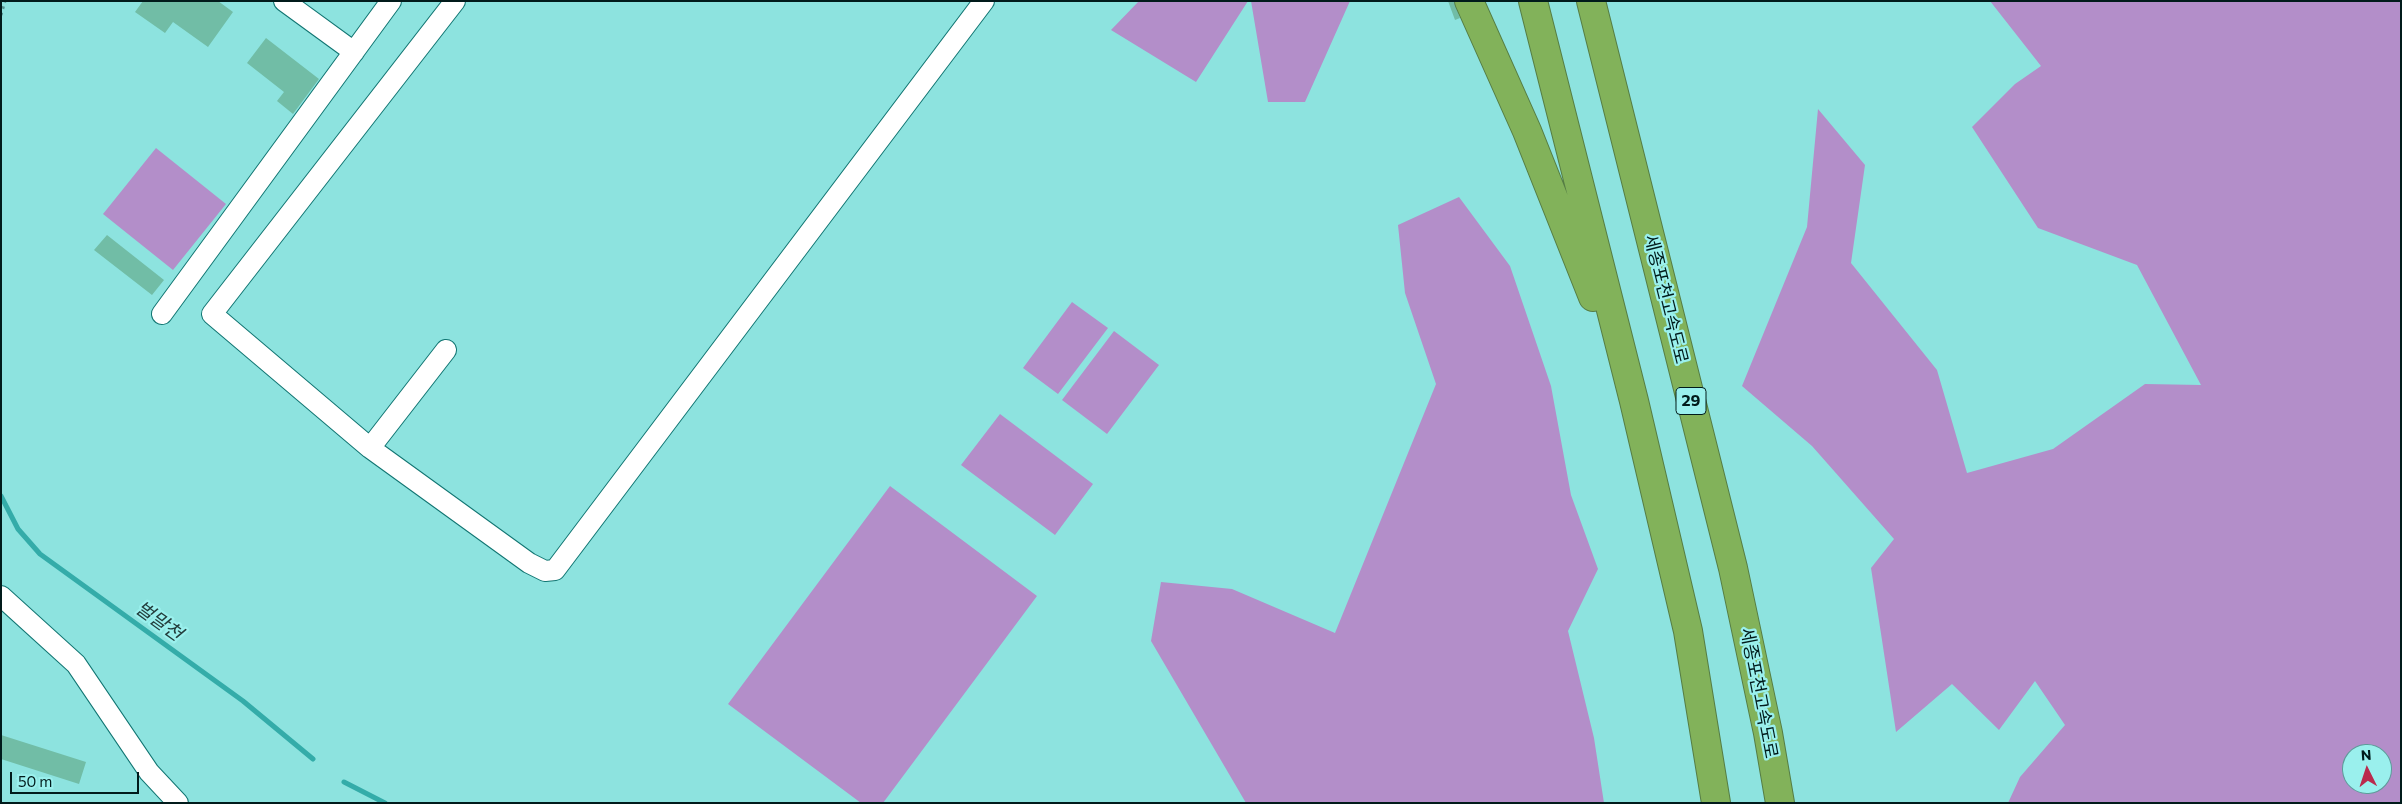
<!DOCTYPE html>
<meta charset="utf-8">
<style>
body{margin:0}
#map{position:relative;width:2402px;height:804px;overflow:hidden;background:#8de3df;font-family:Commissioner,sans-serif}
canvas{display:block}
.frame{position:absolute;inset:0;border:2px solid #011b1b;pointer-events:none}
.north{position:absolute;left:2342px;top:744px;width:50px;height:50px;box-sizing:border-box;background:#9af0ed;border:1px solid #5d9b99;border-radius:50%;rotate:356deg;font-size:14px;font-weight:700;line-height:20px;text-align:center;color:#011b1b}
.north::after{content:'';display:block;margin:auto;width:18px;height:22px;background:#ba2a4d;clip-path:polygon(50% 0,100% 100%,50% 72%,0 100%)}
.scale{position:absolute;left:10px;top:772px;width:129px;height:22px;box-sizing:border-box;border:2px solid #011b1b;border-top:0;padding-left:6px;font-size:15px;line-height:18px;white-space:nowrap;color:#011b1b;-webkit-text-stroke:4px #9af0ed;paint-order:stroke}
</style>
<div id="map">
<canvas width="2402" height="804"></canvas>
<div class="frame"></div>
<div class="north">N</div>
<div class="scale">50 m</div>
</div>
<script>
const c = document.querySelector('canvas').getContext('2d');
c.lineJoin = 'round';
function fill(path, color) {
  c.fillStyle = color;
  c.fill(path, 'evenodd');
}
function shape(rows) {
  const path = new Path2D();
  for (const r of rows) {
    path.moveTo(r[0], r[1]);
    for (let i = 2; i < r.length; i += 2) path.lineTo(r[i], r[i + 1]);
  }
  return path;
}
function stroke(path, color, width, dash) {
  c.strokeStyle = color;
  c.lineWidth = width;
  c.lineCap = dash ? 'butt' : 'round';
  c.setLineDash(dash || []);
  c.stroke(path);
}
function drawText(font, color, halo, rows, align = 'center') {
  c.font = font + ' Commissioner,"Noto Sans KR",sans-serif';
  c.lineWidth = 4.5;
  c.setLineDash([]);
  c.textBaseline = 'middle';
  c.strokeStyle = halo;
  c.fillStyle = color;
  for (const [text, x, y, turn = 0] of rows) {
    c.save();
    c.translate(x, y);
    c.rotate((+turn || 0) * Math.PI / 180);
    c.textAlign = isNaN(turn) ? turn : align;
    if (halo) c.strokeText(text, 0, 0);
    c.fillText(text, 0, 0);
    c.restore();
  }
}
const green = shape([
 [1139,1,1248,1,1196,82,1111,30],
 [1251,1,1350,1,1305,102,1268,102],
 [1990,1,2401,1,2401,803,2008,803,2020,777,2065,725,2035,681,1999,730,1952,684,1896,732,1871,568,1894,539,1812,446,1742,386,1807,227,1818,109,1865,165,1851,263,1937,370,1967,473,2053,449,2145,384,2201,385,2137,265,2038,228,1972,127,2015,84,2041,66],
 [2352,754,2382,754,2382,784,2352,784],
 [156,148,226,204,173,270,103,214],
 [1459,197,1510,266,1551,386,1571,495,1598,569,1568,631,1594,738,1604,803,1246,803,1151,641,1161,582,1232,589,1335,633,1436,384,1405,293,1398,225],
 [1072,302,1108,328,1058,394,1023,368],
 [1114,331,1159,365,1107,434,1062,400],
 [1000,414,1093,484,1055,535,961,465],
 [890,486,1037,596,883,803,861,803,728,704]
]);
const stream = shape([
 [1,496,18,529,40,554,243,701,313,759],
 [344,782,385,803]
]);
const building = shape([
 [143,1,218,1,233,12,208,47,173,22,165,33,135,12],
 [1448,1,1454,1,1460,18,1455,20],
 [266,38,319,79,293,114,277,101,284,92,247,63],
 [107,235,164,280,152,295,94,250],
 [1,735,86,762,79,784,1,759]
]);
const path = shape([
 [1,15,5,1]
]);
const minor = shape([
 [284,1,354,52],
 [455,1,212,314,370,448,529,563,545,571,555,570,984,1],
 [162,314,391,1],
 [370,448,446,350],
 [1,596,76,664,149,772,178,803]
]);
const highway = shape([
 [1469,1,1527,131,1593,297],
 [1533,1,1634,401,1688,631,1716,803],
 [1591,1,1733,568,1768,733,1780,803]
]);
const shields = [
 [1691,401,30]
];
const shieldNames = [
 ["29",1691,401]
];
const streetNames = [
 ["세종포천고속도로",1666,299,76],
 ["세종포천고속도로",1759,693,79]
];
const waterNames = [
 ["벌말천",159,621,36]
];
fill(green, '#b38ec9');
stroke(stream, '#34aca9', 5);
fill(building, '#71bda6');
stroke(minor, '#117572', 22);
stroke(highway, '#557d44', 30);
stroke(path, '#559491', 3, [2.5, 4]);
stroke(minor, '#fff', 20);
stroke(highway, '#82b25a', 28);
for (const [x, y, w] of shields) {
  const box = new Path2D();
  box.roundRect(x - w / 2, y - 13.5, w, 27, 4);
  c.fillStyle = '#9af0ed';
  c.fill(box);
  stroke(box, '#011b1b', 1);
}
drawText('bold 16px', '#011b1b', null, shieldNames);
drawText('18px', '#011b1b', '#9af0ed', streetNames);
drawText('italic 19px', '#233d3c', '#9af0ed', waterNames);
</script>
